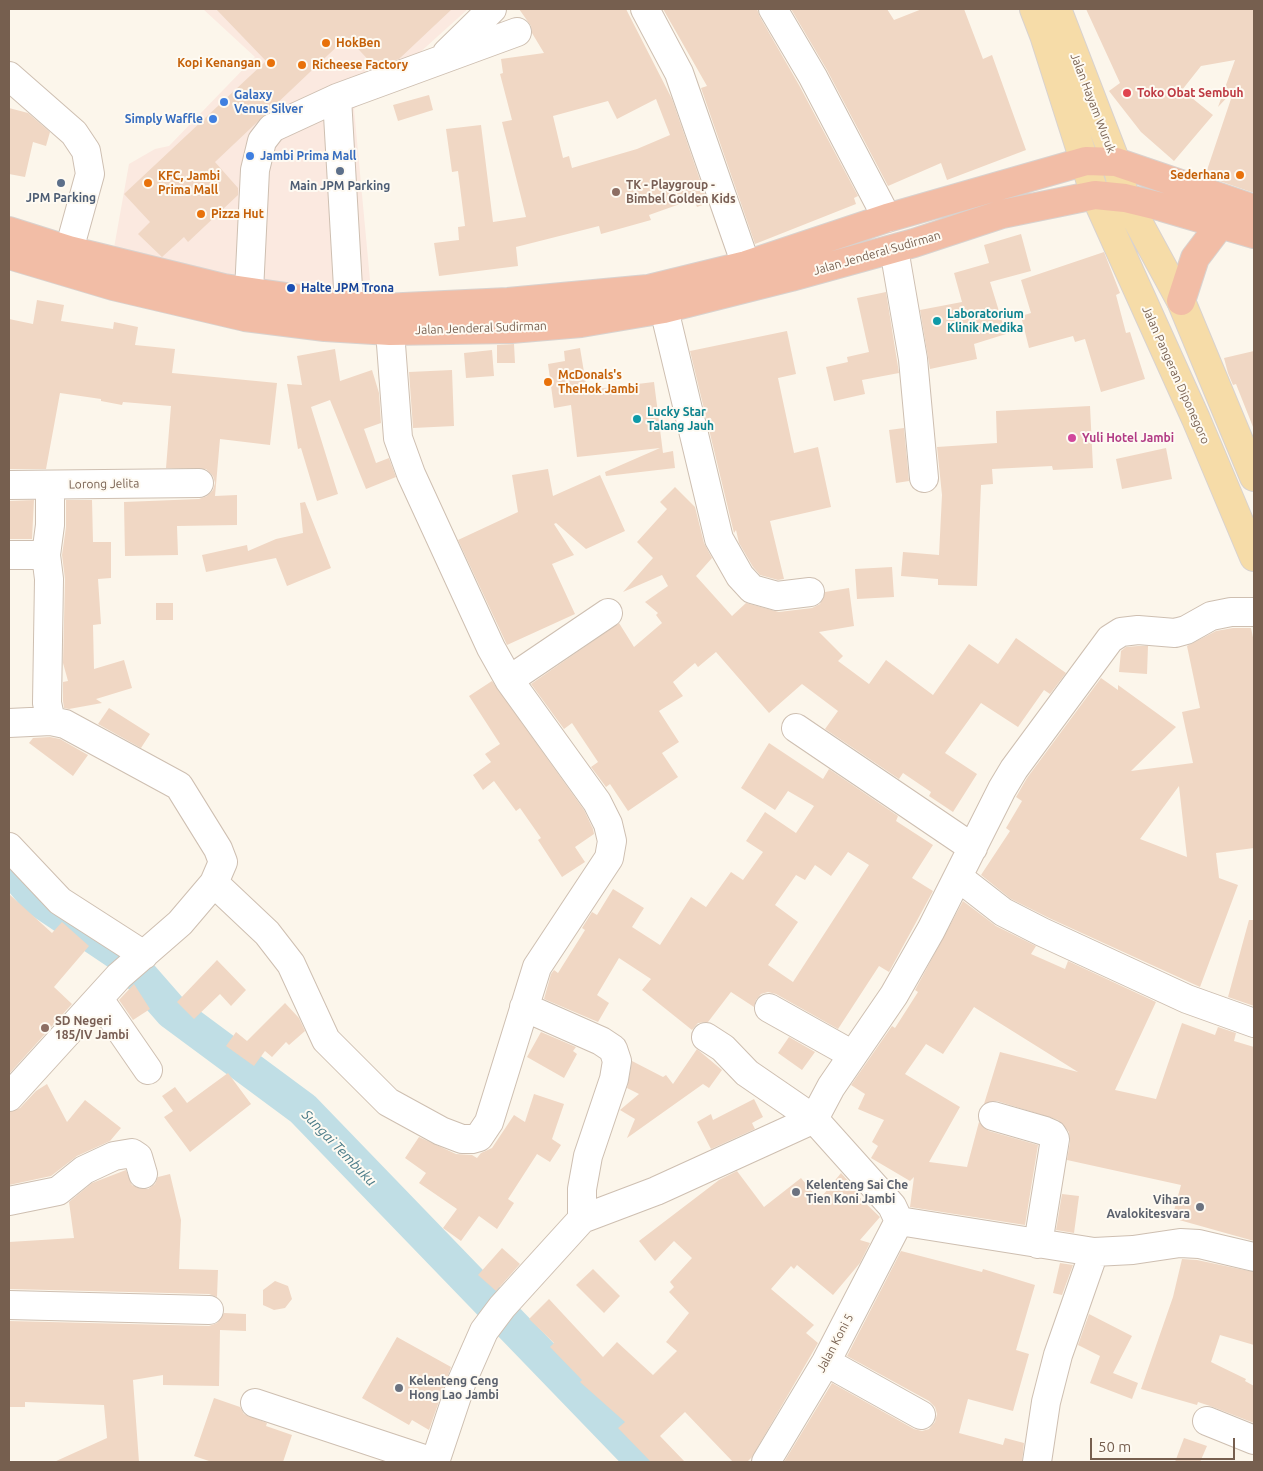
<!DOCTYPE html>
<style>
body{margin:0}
#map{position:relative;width:1263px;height:1471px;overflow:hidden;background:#fcf6eb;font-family:Ubuntu,sans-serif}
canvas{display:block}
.frame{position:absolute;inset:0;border:10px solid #765f4f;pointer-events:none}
.scale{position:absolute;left:1090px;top:1438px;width:145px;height:22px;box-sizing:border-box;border:2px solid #765f4f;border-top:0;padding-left:6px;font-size:15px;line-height:18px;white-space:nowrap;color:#765f4f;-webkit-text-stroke:4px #fefaf2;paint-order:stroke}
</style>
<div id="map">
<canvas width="1263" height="1471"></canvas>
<div class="frame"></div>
<div class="scale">50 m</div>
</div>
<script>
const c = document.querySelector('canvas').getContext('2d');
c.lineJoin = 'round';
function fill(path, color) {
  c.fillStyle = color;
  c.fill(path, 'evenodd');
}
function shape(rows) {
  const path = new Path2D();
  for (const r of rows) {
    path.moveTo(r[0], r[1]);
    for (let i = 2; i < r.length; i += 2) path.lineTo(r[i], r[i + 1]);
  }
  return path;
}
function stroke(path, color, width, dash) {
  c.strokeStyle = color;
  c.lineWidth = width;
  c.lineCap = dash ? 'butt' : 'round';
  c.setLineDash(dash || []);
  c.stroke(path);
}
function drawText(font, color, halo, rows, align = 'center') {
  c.font = font + ' Ubuntu,sans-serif';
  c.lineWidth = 4;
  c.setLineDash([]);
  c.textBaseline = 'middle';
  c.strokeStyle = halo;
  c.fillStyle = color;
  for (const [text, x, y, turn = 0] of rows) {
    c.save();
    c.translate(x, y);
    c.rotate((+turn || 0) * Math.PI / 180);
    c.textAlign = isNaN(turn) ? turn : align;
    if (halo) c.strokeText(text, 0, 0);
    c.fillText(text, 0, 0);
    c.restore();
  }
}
const commercial = shape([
 [203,9,468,9,396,74,354,109,370,280,341,284,341,303,112,259,129,164,155,149,169,146,255,57]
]);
const river = shape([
 [9,865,37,898,123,956,172,1012,303,1109,644,1462]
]);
const building = shape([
 [216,9,452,9,399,59,375,67,347,37,215,162,238,188,238,195,188,242,184,237,162,257,138,234,150,222,124,194,266,61],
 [519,9,626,9,672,99,708,203,697,207,694,199,649,215,651,220,601,234,599,226,516,247,518,266,439,276,434,243,459,240,458,227,465,226,458,171,452,172,446,129,481,125,493,222,526,217,502,122,512,120,500,74,503,73,501,59,544,53,532,33,531,26],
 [656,99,670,135,637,149,572,168,569,156,563,158,553,116,608,101,617,119],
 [663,9,757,9,760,17,799,85,858,196,854,198,856,204,755,244,701,88,707,86],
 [791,9,887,9,894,20,922,9,964,9,983,59,992,55,1026,150,947,180,941,163,888,186,827,70],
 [1086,9,1254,9,1254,193,1205,176,1234,90,1218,107,1235,60,1201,66,1182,90,1213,115,1174,161,1141,132,1109,91,1120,83],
 [429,95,433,110,398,121,393,105],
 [9,108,28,113,50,132,46,146,33,142,25,177,9,174],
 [1021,234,1031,271,990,282,1006,334,974,344,977,359,930,369,920,310,962,302,954,273,989,263,984,245],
 [1104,252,1120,293,1116,295,1126,333,1130,332,1145,379,1101,392,1085,339,1075,342,1073,336,1029,348,1021,316,1031,313,1021,280],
 [886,292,899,373,862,380,865,394,834,401,826,367,848,362,847,357,869,352,857,298],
 [37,300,64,305,61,321,113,329,114,322,138,327,135,345,175,349,172,373,277,383,270,445,220,439,215,496,237,495,237,525,177,526,178,555,125,556,124,502,199,499,207,496,213,490,215,483,213,476,206,469,166,468,171,406,123,402,122,405,101,401,101,399,60,393,46,469,9,469,9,319,33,324],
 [787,331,796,374,778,378,794,453,818,447,831,507,770,521,784,579,778,580,760,575,753,567,739,543,736,530,734,533,690,351],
 [514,344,515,363,497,363,497,345],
 [580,348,587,390,654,382,663,453,673,451,675,468,606,476,605,472,660,448,577,457,571,405,554,408,548,364,565,361,564,351],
 [335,349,340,381,372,370,379,393,381,423,364,429,376,463,389,458,396,477,366,489,330,400,311,407,338,494,317,501,301,448,298,449,287,384,302,385,297,356],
 [492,350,494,376,466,378,464,353],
 [1254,351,1254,427,1253,427,1236,384,1233,385,1228,373,1224,358],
 [452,370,454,426,413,428,409,372],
 [1090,406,1093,468,1053,470,1052,466,992,469,993,484,981,485,977,586,938,585,938,579,901,576,903,552,939,555,942,495,937,447,997,443,996,411],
 [904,428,909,481,896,483,889,430],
 [1166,448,1172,479,1122,489,1116,459],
 [548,469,553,496,600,475,625,531,586,549,556,523,554,524,574,555,552,564,575,614,507,645,458,540,518,512,512,475],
 [675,487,695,507,704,543,712,558,696,576,732,616,746,603,779,612,812,608,820,604,825,592,849,588,854,626,819,632,843,656,838,661,869,684,886,660,933,695,969,644,998,664,1016,638,1066,673,1050,694,1044,690,1018,727,981,703,945,753,977,774,953,812,929,796,931,792,903,773,899,779,825,729,838,711,802,684,769,713,716,652,698,667,695,663,673,682,683,696,659,711,679,742,662,753,678,777,628,811,610,784,606,787,591,767,598,762,572,723,564,729,531,684,619,623,634,647,662,623,656,615,658,613,645,602,668,586,662,575,623,592,653,558,637,542,667,509,660,502],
 [34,500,32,539,9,539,9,501],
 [66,500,92,500,93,542,111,542,111,578,98,579,101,624,93,625,94,669,124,660,132,688,96,699,102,703,69,709,64,708,63,701,63,682,68,681,63,663,65,579,62,555,66,527],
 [305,502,331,568,287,586,276,558,206,572,202,555,247,545,248,551,276,539,303,533,300,503],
 [892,567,894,597,857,599,855,569],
 [156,603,173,603,173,620,156,620],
 [1233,628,1251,628,1254,642,1254,848,1216,853,1219,878,1238,885,1200,987,1049,918,1011,899,981,875,1010,831,1006,828,1022,801,1016,797,1027,778,1101,678,1118,690,1118,685,1176,727,1131,771,1193,763,1182,712,1200,708,1187,646,1216,631],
 [1179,786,1187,857,1140,839],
 [1138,646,1148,646,1147,674,1119,672,1121,651,1126,647],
 [492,681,584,810,593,829,594,834,575,847,585,862,562,877,538,840,541,838,520,808,516,811,494,781,483,790,473,775,491,762,485,754,500,744,469,696],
 [109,708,150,734,141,748,98,724],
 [50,737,60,739,88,755,73,776,29,743,33,738],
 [769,743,823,779,829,769,898,816,896,821,933,845,912,878,933,891,889,972,879,966,838,1029,776,994,768,992,761,994,756,1000,754,1007,731,992,708,1022,698,1023,692,1030,642,990,651,979,619,958,597,995,609,1003,598,1022,544,999,551,974,554,970,558,973,585,930,582,928,592,912,597,915,613,889,644,908,632,927,660,945,691,897,706,907,731,872,743,880,763,852,746,841,765,812,796,833,814,806,788,791,775,810,741,788],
 [848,852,869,865,793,982,768,965,798,922,775,905,796,875,805,880,815,865,831,876],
 [9,894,52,933,62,922,89,946,54,987,72,1004,9,1074],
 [963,901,996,926,1036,946,1031,954,1065,969,1068,961,1156,1002,1115,1090,1156,1099,1182,1023,1215,1035,1218,1027,1236,1033,1234,1041,1254,1047,1254,1241,1172,1218,1181,1185,1067,1160,1070,1142,1069,1132,1058,1120,997,1101,984,1104,1000,1052,1078,1072,974,1007,943,1054,926,1044,905,1074,960,1107,929,1162,967,1167,979,1122,989,1131,1038,1145,1025,1225,910,1207,914,1177,910,1181,871,1158,878,1146,872,1142,884,1120,858,1109,865,1094,851,1085,892,1026,895,1028,918,992,915,990],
 [1249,920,1254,920,1254,1006,1228,997],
 [217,960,246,990,231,1006,220,994,194,1019,177,1002],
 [134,984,150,1009,133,1020,119,1000],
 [285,1003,299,1018,305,1031,289,1045,286,1042,272,1057,265,1051,254,1066,226,1046,236,1032,247,1041],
 [541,1032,576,1047,573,1051,577,1054,564,1078,527,1057],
 [789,1037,815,1052,802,1070,778,1053],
 [697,1049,722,1070,709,1088,703,1084,627,1138,635,1119,620,1110,639,1094,627,1088,632,1061,663,1077,666,1075,673,1084],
 [228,1073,251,1104,190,1152,164,1117,173,1111,162,1096,175,1087,187,1103],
 [47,1084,67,1122,85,1100,121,1128,110,1141,77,1156,51,1176,9,1185,9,1112,20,1108,36,1091],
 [534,1094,564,1104,552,1139,561,1145,550,1162,537,1154,508,1199,514,1203,497,1229,479,1216,461,1241,443,1228,457,1209,419,1183,426,1173,405,1158,419,1137,456,1154,472,1155,477,1158,481,1153,492,1148,514,1115,525,1122],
 [754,1099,763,1117,752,1123,755,1129,711,1149,697,1122,711,1114,713,1120],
 [126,1170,132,1185,140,1189,148,1189,155,1184,158,1177,170,1174,181,1220,179,1269,218,1270,217,1297,209,1294,9,1289,9,1242,74,1238,69,1202,92,1183],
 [737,1171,764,1207,801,1178,819,1200,841,1173,859,1193,857,1195,880,1217,860,1240,870,1243,860,1263,833,1295,797,1265,794,1269,791,1266,771,1289,814,1325,806,1333,818,1343,752,1457,747,1462,733,1462,685,1412,660,1436,685,1462,651,1462,618,1428,625,1422,580,1382,582,1380,550,1347,554,1343,529,1319,549,1299,603,1357,617,1342,653,1375,677,1351,666,1342,689,1313,669,1292,674,1287,670,1282,692,1258,674,1241,655,1261,639,1241,719,1180],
 [1062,1194,1079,1196,1074,1233,1056,1230],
 [502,1248,520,1264,496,1291,478,1275],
 [901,1251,982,1272,983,1269,1035,1285,1016,1350,1029,1354,1013,1411,968,1399,959,1433,1003,1445,1005,1438,1024,1443,1022,1462,784,1462,832,1383,914,1429,922,1431,929,1429,935,1422,937,1414,935,1407,929,1401,847,1356],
 [1182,1259,1197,1260,1254,1272,1254,1345,1220,1335,1211,1362,1246,1379,1245,1381,1254,1386,1254,1423,1213,1407,1198,1402,1197,1405,1141,1389,1173,1297],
 [1060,1263,1073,1265,1062,1295,1053,1293],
 [593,1269,620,1296,604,1313,576,1285],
 [275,1281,288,1286,292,1299,285,1308,274,1310,263,1305,263,1290],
 [224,1313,246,1314,246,1331,220,1330,219,1386,163,1385,163,1375,133,1380,139,1462,54,1462,107,1438,104,1405,25,1402,25,1407,9,1407,9,1321,209,1326,217,1323],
 [1089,1314,1132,1336,1113,1373,1138,1383,1132,1399,1090,1383,1100,1356,1078,1345],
 [397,1337,451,1367,429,1430,412,1420,409,1425,362,1398],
 [214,1398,240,1407,244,1414,267,1423,266,1426,292,1435,283,1462,212,1462,194,1456],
 [1184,1438,1207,1446,1200,1462,1175,1462]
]);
const minor = shape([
 [645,9,679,73,746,265],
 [773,9,813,77,887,218],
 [447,53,492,9],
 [9,76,74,133,86,151,90,174,69,250],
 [337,98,349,305],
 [894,249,913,359,924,478],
 [249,291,255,170,262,141,272,128,337,98,517,32],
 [664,309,719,539,740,576,752,589,777,596,810,592],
 [9,485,199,483],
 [50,485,50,525,46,555,49,579,47,703,51,721],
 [9,555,46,555],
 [509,680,608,613],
 [9,723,51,721,65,724,179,786,218,849,223,862,214,883,180,923,119,976,9,1097],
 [796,728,973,848],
 [9,847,60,901,144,955],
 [958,877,1003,912,1042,932,1187,999,1254,1023],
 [214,883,267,933,291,964,326,1040,388,1102,441,1131,462,1139,472,1139,479,1137,489,1122,537,967,609,858,612,841,608,824,597,802,509,680,491,648,411,474,398,438,390,331],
 [99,999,148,1070],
 [524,1007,601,1041,613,1049,617,1061,614,1079,588,1156,582,1189,582,1219],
 [769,1008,853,1055],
 [706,1037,723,1048,747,1073,814,1119,892,1206,899,1221],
 [993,1116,1045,1131,1052,1134,1055,1139,1038,1244],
 [9,1201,58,1191,84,1170,114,1156,132,1153,138,1157,143,1174],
 [899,1221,1094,1252,1133,1250,1180,1243,1199,1244,1254,1257],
 [9,1305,209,1310],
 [826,1362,921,1415],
 [255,1403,433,1462],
 [1207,1421,1254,1440],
 [435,1462,462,1381,484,1331,502,1307,582,1219,656,1191,814,1119,831,1087,894,995,931,930,1002,789,1014,769,1110,639,1121,632,1138,630,1175,633,1186,630,1211,616,1231,612,1254,612],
 [766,1462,826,1362,899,1221],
 [1037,1462,1046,1402,1058,1355,1094,1252]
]);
const major = shape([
 [1034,9,1044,35,1095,195,1196,419,1254,557],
 [1057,9,1116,162,1125,198,1181,301,1254,477]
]);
const highway = shape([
 [9,231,69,250,224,288,328,303,383,308,508,302,648,289,746,265,887,218,1086,161,1116,162,1254,209],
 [9,255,113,286,245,317,325,327,390,331,511,329,581,323,664,309,791,277,914,243,1002,214,1095,195,1125,198,1162,207,1254,234],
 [1181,301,1195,258,1220,225]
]);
const markers = [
 [326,43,5,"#e8710a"],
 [271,63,5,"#e8710a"],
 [302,65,5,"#e8710a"],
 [1127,93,5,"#e0444e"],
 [224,102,5,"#3f7fe0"],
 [213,119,5,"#3f7fe0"],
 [250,156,5,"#3f7fe0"],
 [340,171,5,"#5c6f8a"],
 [1240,175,5,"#e8710a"],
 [61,183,5,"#5c6f8a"],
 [148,183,5,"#e8710a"],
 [616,192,5,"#8d6e63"],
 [201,214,5,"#e8710a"],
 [291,288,5,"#1a4fb4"],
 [937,321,5,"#0f9aa8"],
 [548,382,5,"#e8710a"],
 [637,419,5,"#0f9aa8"],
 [1072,438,5,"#d1479c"],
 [45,1028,5,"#8d6e63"],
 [796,1192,5,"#6b7280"],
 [1200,1207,5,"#6b7280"],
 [399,1388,5,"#6b7280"]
];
const foodNames = [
 ["HokBen",336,43],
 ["Kopi Kenangan",261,63,"right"],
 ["Richeese Factory",312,65],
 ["Sederhana",1230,175,"right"],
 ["KFC, Jambi",158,176],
 ["Prima Mall",158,190],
 ["Pizza Hut",211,214],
 ["McDonals's",558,375],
 ["TheHok Jambi",558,389]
];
const healthNames = [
 ["Toko Obat Sembuh",1137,93]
];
const shopNames = [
 ["Galaxy",234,95],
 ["Venus Silver",234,109],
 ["Simply Waffle",203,119,"right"],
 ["Jambi Prima Mall",260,156]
];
const streetNames = [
 ["Jalan Hayam Wuruk",1093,103,69],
 ["Jalan Jenderal Sudirman",877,253,-16],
 ["Jalan Jenderal Sudirman",481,328,-2],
 ["Jalan Pangeran Diponegoro",1176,375,66],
 ["Lorong Jelita",104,484,-1],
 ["Jalan Koni 5",835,1343,-62]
];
const educationNames = [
 ["TK - Playgroup -",626,185],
 ["Bimbel Golden Kids",626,199],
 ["SD Negeri",55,1021],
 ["185/IV Jambi",55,1035]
];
const serviceNames = [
 ["Main JPM Parking",340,186],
 ["JPM Parking",61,198]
];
const transitNames = [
 ["Halte JPM Trona",301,288]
];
const cultureNames = [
 ["Laboratorium",947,314],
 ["Klinik Medika",947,328],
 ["Lucky Star",647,412],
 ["Talang Jauh",647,426]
];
const hotelNames = [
 ["Yuli Hotel Jambi",1082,438]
];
const worshipNames = [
 ["Kelenteng Sai Che",806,1185],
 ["Tien Koni Jambi",806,1199],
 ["Vihara",1190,1200,"right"],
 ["Avalokitesvara",1190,1214,"right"],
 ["Kelenteng Ceng",409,1381],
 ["Hong Lao Jambi",409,1395]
];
const waterNames = [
 ["Sungai Tembuku",339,1148,46]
];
fill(commercial, '#fbe9e0');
stroke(river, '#c0dee5', 35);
fill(building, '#f0d7c4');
stroke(minor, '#cebfb1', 30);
stroke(major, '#d9d2ce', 30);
stroke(highway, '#d9d2ce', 30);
stroke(minor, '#fff', 28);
stroke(major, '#f6dca8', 28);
stroke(highway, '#f2bda6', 28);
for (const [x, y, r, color] of markers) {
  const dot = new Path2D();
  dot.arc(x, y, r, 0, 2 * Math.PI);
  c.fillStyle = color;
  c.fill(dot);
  stroke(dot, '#fefaf2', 2);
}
drawText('bold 12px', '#c56008', '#fefaf2', foodNames, 'left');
drawText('bold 12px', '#be3a42', '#fefaf2', healthNames, 'left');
drawText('bold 12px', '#366cbe', '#fefaf2', shopNames, 'left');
drawText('12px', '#765f4f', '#fefaf2', streetNames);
drawText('bold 12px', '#785e54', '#fefaf2', educationNames, 'left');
drawText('bold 12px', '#4e5e75', '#fefaf2', serviceNames);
drawText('bold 12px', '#164399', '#fefaf2', transitNames, 'left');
drawText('bold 12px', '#0d838f', '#fefaf2', cultureNames, 'left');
drawText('bold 12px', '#b23c85', '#fefaf2', hotelNames, 'left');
drawText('bold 12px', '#5b616d', '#fefaf2', worshipNames, 'left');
drawText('italic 14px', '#497a87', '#fefaf2', waterNames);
</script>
